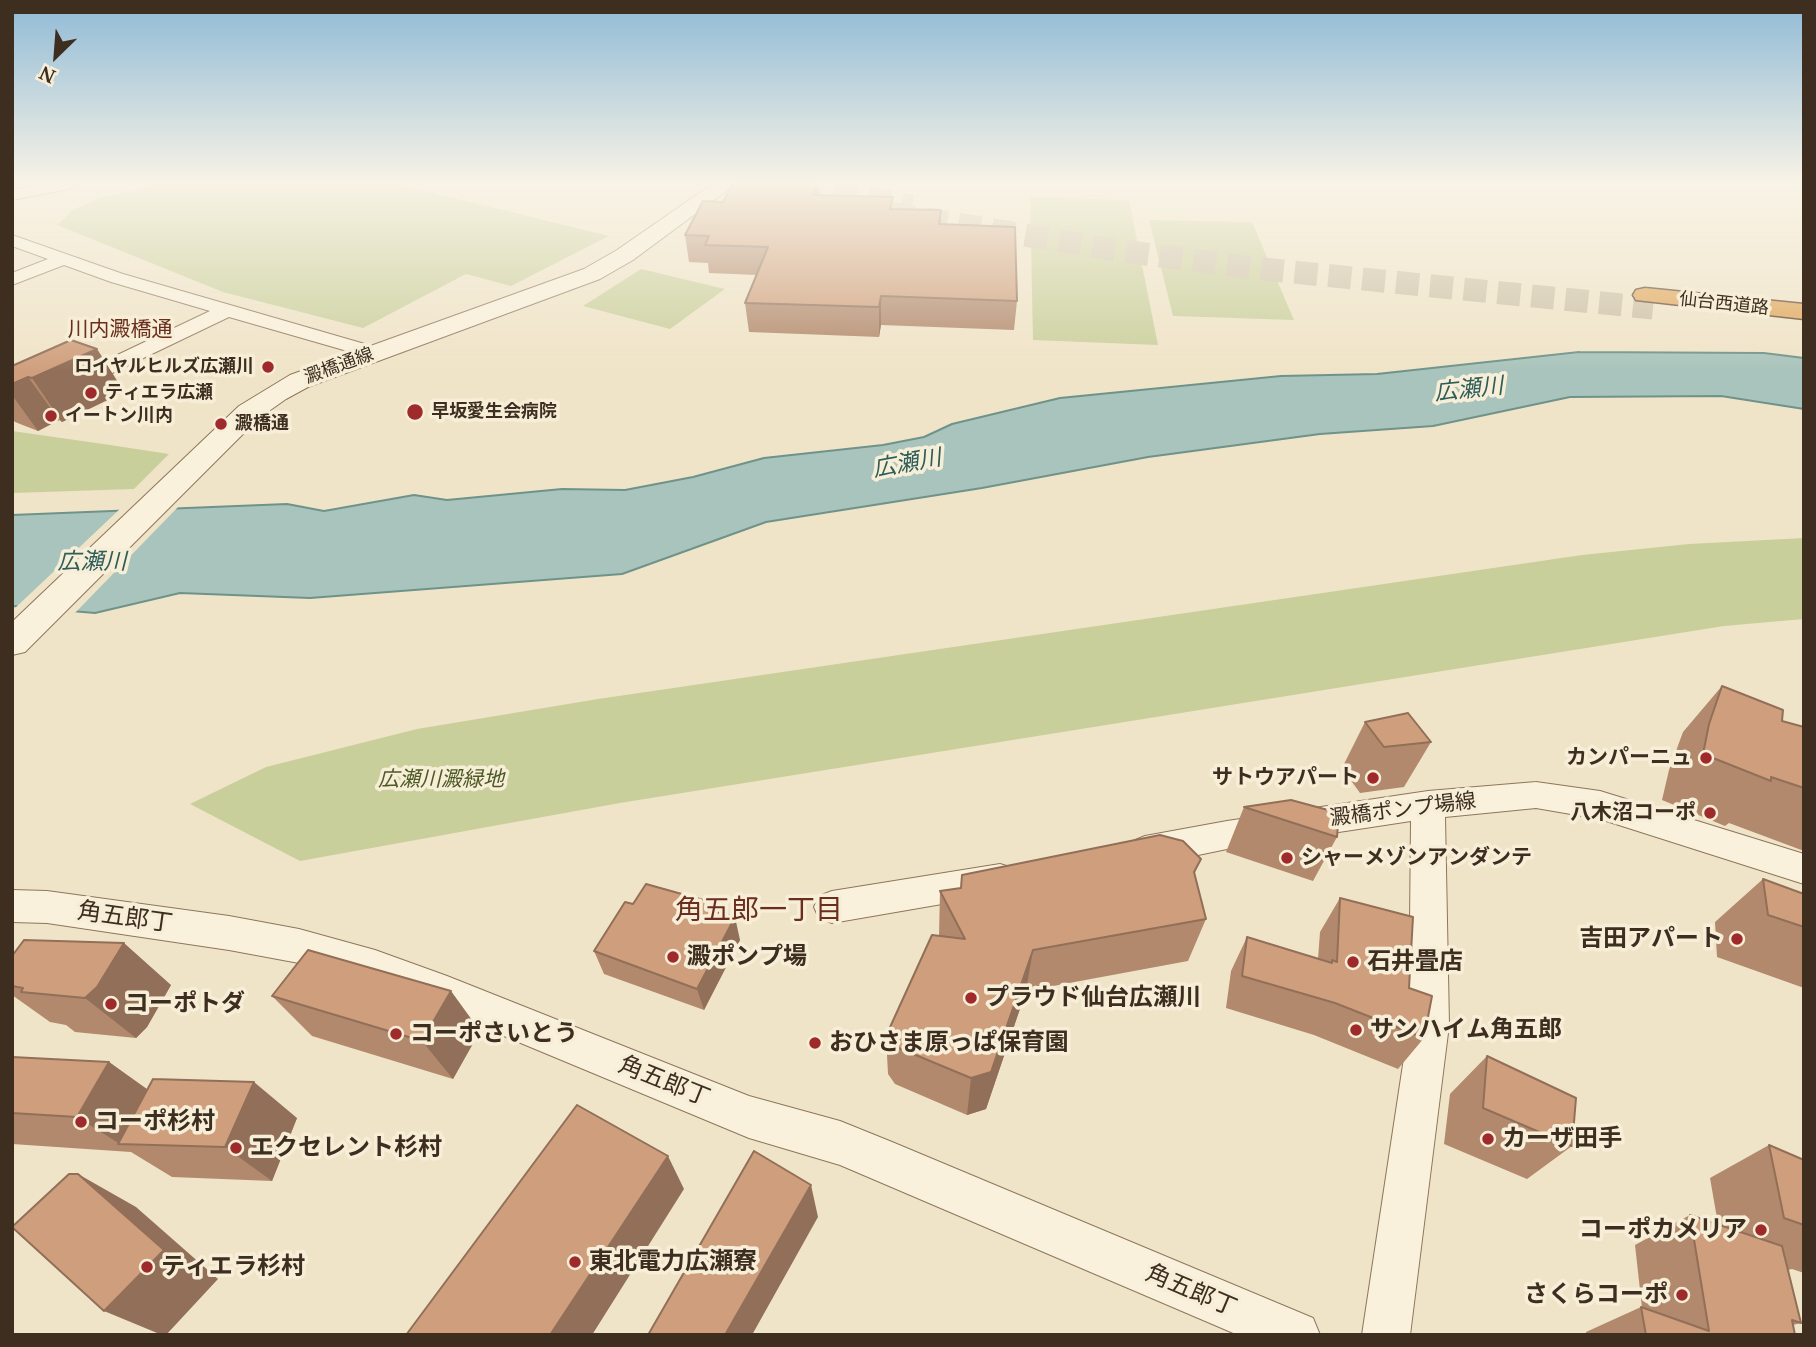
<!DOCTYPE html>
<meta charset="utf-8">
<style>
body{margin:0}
#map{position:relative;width:1816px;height:1347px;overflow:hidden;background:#f0e4c8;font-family:"Noto Serif",serif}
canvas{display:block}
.frame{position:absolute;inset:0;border:14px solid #3d2e20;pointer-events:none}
.north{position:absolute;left:21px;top:21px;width:70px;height:70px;-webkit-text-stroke:5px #f7eed8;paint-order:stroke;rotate:205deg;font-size:19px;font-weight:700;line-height:28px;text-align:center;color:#3d2e20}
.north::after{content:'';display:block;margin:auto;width:24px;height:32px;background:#3d2e20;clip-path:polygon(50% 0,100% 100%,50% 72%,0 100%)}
</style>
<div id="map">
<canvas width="1816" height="1347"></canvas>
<div class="frame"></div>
<div class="north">N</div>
</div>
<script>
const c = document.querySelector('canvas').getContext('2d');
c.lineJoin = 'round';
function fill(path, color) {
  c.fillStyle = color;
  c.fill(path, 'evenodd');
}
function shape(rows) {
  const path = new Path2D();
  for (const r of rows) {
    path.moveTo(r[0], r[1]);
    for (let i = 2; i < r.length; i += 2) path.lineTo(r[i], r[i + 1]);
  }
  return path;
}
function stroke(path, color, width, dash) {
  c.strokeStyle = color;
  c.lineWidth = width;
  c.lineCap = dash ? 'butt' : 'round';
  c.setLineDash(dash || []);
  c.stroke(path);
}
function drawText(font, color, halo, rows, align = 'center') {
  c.font = font + ' "Noto Serif","Noto Sans JP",serif';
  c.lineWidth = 7;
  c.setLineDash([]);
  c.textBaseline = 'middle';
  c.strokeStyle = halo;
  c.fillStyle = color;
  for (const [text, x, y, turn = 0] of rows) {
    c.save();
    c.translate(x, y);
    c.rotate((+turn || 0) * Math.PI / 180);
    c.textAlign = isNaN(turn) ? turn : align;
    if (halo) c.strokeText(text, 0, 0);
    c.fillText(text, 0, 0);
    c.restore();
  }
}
const green = shape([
 [164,183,392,183,609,236,511,286,466,274,363,328,223,292,57,225,73,210,99,198],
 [1030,197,1129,200,1158,345,1033,340],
 [1149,220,1252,222,1294,320,1173,316],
 [641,269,725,289,670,329,583,306],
 [12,431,110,445,169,454,134,489,12,493],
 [1804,538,1804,619,1724,626,1505,661,620,803,300,861,190,804,266,767,417,729,598,699,1582,555,1689,544]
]);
const water = shape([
 [1579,352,1764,353,1804,358,1804,409,1721,396,1570,397,1433,426,1320,434,1148,457,982,488,766,522,622,574,310,598,180,593,95,613,12,606,12,515,287,504,324,511,414,495,447,500,562,489,625,490,693,477,764,458,883,445,924,437,952,424,1060,398,1281,376,1377,374,1579,352]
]);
const pier = shape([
 [180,505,73,615,13,610,122,507]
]);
const motorwayTunnel = shape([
 [801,183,912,206],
 [891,213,1115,250,1253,268,1653,308]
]);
const minor = shape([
 [49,183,82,183,74,188,12,200,12,190,49,183],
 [12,235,123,274,382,349,385,353,382,357,375,359,229,317,12,421,12,405,210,311,111,282,64,265,12,285,12,273,48,259,12,246,12,235],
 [1536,782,1600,791,1804,854,1804,884,1600,819,1536,808,1445,817,1449,1025,1410,1335,1362,1335,1409,1025,1411,821,1227,849,1145,866,1133,861,1128,851,1133,841,1145,836,1227,821,1428,791,1536,782],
 [1000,864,1013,868,1018,879,1013,890,1000,894,832,923,819,918,814,907,819,896,832,891,1000,864],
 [12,890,47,891,229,916,299,929,375,950,447,976,749,1096,840,1121,892,1142,1313,1318,1320,1335,1238,1335,840,1165,749,1138,439,1009,375,986,299,963,229,950,47,923,12,922,12,890]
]);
const tertiary = shape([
 [714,183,737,183,633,260,600,279,308,387,286,399,259,418,25,652,12,655,12,622,239,406,290,375,584,269,617,250,714,183]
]);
const motorway = shape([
 [1645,288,1804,304,1804,319,1636,300,1633,295,1636,290,1645,288]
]);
const wall = shape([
 [819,195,893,209,941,210,941,224,1017,301,1014,330,881,325,879,337,749,332,745,303,757,275,709,273,708,263,689,262,685,235,723,202],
 [97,349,124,392,62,422,59,420,38,431,15,422,12,418,12,362,14,365],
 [1722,686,1782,721,1804,727,1804,851,1729,823,1725,826,1662,800,1669,770,1683,732],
 [1365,722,1431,742,1404,787,1360,793,1342,768],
 [1244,807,1337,837,1313,881,1226,852],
 [1201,859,1194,875,1206,919,1188,961,1026,991,986,1109,967,1115,895,1084,888,1074,886,1036,939,936,940,891],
 [1763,879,1804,894,1804,988,1717,957,1715,922],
 [1340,898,1409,988,1424,1038,1398,1069,1314,1035,1226,1008,1231,971,1247,937,1318,959,1320,932],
 [633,904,740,940,704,1010,604,974,594,951],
 [12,956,171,985,147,1027,136,1038,75,1032,66,1025,50,1022,12,995],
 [272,996,480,1031,453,1079,312,1036],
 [1487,1056,1572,1146,1527,1179,1444,1144,1450,1094],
 [12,1057,109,1062,147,1090,297,1118,272,1181,172,1177,131,1152,12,1144],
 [1769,1145,1804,1160,1804,1273,1792,1269,1788,1270,1801,1323,1793,1325,1795,1335,1586,1335,1586,1332,1641,1307,1642,1308,1635,1245,1690,1215,1718,1224,1710,1178]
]);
const shadedWall = shape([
 [817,183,818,183,820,207,813,195],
 [881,296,881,325,879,337,879,307],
 [97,349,124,392,62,422,32,378],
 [12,362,24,379,28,377,59,420,38,431,12,395],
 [735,917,740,940,704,1010,697,989],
 [124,943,171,985,147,1027,136,1038,85,998],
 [1033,950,1026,991,986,1109,967,1115,971,1078],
 [451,991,480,1031,453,1079,422,1041],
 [109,1062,161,1099,120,1144,77,1117],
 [254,1082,297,1118,272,1181,225,1147],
 [668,1156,684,1189,592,1335,550,1335],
 [78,1174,136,1207,218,1279,166,1335,162,1335,104,1311],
 [811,1185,818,1217,752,1335,725,1335]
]);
const building = shape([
 [733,183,817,183,813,195,893,197,890,209,941,210,939,224,1015,227,1017,301,881,296,879,307,745,303,768,247,705,245,709,236,685,235,703,201,723,202,733,183],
 [71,340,97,349,32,378,28,377,12,384,12,366,71,340],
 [1722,686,1783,710,1782,721,1804,727,1804,788,1771,777,1771,781,1703,754,1709,724,1722,686],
 [1408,713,1431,742,1384,747,1365,722,1408,713],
 [1291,800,1339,813,1337,837,1244,807,1291,800],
 [1160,835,1183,841,1201,859,1194,872,1206,919,1033,950,991,1072,971,1078,894,1046,886,1036,932,935,965,939,940,891,961,888,962,875,1160,835],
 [1763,879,1804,894,1804,927,1768,915,1763,879],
 [646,884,714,903,718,912,735,917,697,989,594,951,625,902,633,904,646,884],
 [1340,898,1413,917,1409,988,1432,996,1424,1038,1335,1003,1242,976,1247,937,1332,963,1332,960,1337,962,1340,898],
 [24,940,124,943,97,987,85,998,21,992,23,988,12,986,12,956,24,940],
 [308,950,451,991,422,1041,272,996,308,950],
 [1487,1056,1576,1098,1572,1146,1483,1108,1487,1056],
 [12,1057,109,1062,77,1117,12,1113,12,1057],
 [153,1079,254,1082,225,1147,118,1144,153,1079],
 [577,1105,668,1156,550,1335,406,1335,577,1105],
 [1769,1145,1804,1160,1804,1225,1784,1218,1769,1145],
 [754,1151,811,1185,725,1335,648,1335,754,1151],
 [69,1174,78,1174,164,1250,104,1311,12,1227,69,1174],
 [1690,1215,1782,1246,1801,1323,1792,1320,1795,1335,1646,1335,1641,1307,1709,1331,1690,1215]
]);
const markers = [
 [268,367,7,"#9e2a2b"],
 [91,393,7,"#9e2a2b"],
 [415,412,9,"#9e2a2b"],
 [51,416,7,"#9e2a2b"],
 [221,424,7,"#9e2a2b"],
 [1706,758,7,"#9e2a2b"],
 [1373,778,7,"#9e2a2b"],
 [1710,813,7,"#9e2a2b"],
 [1287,858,7,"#9e2a2b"],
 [1737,939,7,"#9e2a2b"],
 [673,957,7,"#9e2a2b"],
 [1353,962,7,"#9e2a2b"],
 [971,998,7,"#9e2a2b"],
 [111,1004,7,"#9e2a2b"],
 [1356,1030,7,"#9e2a2b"],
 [396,1034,7,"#9e2a2b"],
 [815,1043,7,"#9e2a2b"],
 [81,1122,7,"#9e2a2b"],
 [1488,1139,7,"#9e2a2b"],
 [236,1148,7,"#9e2a2b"],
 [1761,1230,7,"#9e2a2b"],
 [575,1262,7,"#9e2a2b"],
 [147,1267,7,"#9e2a2b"],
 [1682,1295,7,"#9e2a2b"]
];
const farStreetnames = [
 ["仙台西道路",1724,304,6],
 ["澱橋通線",339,366,-20]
];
const farPoinames = [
 ["ロイヤルヒルズ広瀬川",254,367,"right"],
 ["ティエラ広瀬",105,393],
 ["早坂愛生会病院",431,412],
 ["イートン川内",65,416],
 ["澱橋通",235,424]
];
const farQuarternames = [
 ["川内澱橋通",120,330]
];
const poiNames = [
 ["カンパーニュ",1692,758],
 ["サトウアパート",1359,778],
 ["八木沼コーポ",1696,813],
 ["シャーメゾンアンダンテ",1301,858,"left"]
];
const parkNames = [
 ["広瀬川澱緑地",441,780]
];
const streetNames = [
 ["澱橋ポンプ場線",1403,810,-7]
];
const waterNames = [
 ["広瀬川",1469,390,-6],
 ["広瀬川",907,464,-10],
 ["広瀬川",92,562]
];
const nearStreetnames = [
 ["角五郎丁",125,918,8],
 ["角五郎丁",664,1082,22],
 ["角五郎丁",1191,1291,23]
];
const nearPoinames = [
 ["吉田アパート",1723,939,"right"],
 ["澱ポンプ場",687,957],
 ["石井畳店",1367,962],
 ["プラウド仙台広瀬川",985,998],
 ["コーポトダ",125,1004],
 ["サンハイム角五郎",1370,1030],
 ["コーポさいとう",410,1034],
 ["おひさま原っぱ保育園",829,1043],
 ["コーポ杉村",95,1122],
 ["カーザ田手",1502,1139],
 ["エクセレント杉村",250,1148],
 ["コーポカメリア",1747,1230,"right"],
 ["東北電力広瀬寮",589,1262],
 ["ティエラ杉村",161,1267],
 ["さくらコーポ",1668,1295,"right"]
];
const nearNeighbourhoodnames = [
 ["角五郎一丁目",759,911]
];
fill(green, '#c9cf9b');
fill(water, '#a9c4bc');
stroke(water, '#6f938a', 2);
fill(pier, '#f0e4c8');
stroke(motorwayTunnel, '#ccc0a6', 23, [23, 11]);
stroke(minor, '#8d765c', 2);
stroke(tertiary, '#8d765c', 2);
stroke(motorway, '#5b4430', 3);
fill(minor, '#faf1dc');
fill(tertiary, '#faf1dc');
fill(motorway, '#e0a458');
fill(wall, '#b2896c');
fill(shadedWall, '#916f58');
fill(building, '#cf9f7d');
stroke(building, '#916f58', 2);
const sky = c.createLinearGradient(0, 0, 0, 372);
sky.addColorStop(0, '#8fbad6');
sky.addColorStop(0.49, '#f8f3e6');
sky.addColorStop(1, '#f8f3e600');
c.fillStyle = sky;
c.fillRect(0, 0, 1816, 372);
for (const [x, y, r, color] of markers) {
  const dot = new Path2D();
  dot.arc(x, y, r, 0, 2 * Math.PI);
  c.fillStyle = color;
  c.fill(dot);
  stroke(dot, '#f7eed8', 2.5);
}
drawText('18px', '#3d2e20', '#f7eed8', farStreetnames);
drawText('bold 18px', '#3d2e20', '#f7eed8', farPoinames, 'left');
drawText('21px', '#6b2e1e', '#f7eed8', farQuarternames);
drawText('bold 21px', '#3d2e20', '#f7eed8', poiNames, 'right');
drawText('italic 21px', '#4d5a26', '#f7eed8', parkNames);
drawText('21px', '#3d2e20', '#f7eed8', streetNames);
drawText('italic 23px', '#2f5d5a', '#f7eed8', waterNames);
drawText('24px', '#3d2e20', '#f7eed8', nearStreetnames);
drawText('bold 24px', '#3d2e20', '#f7eed8', nearPoinames, 'left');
drawText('28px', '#6b2e1e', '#f7eed8', nearNeighbourhoodnames);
</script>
